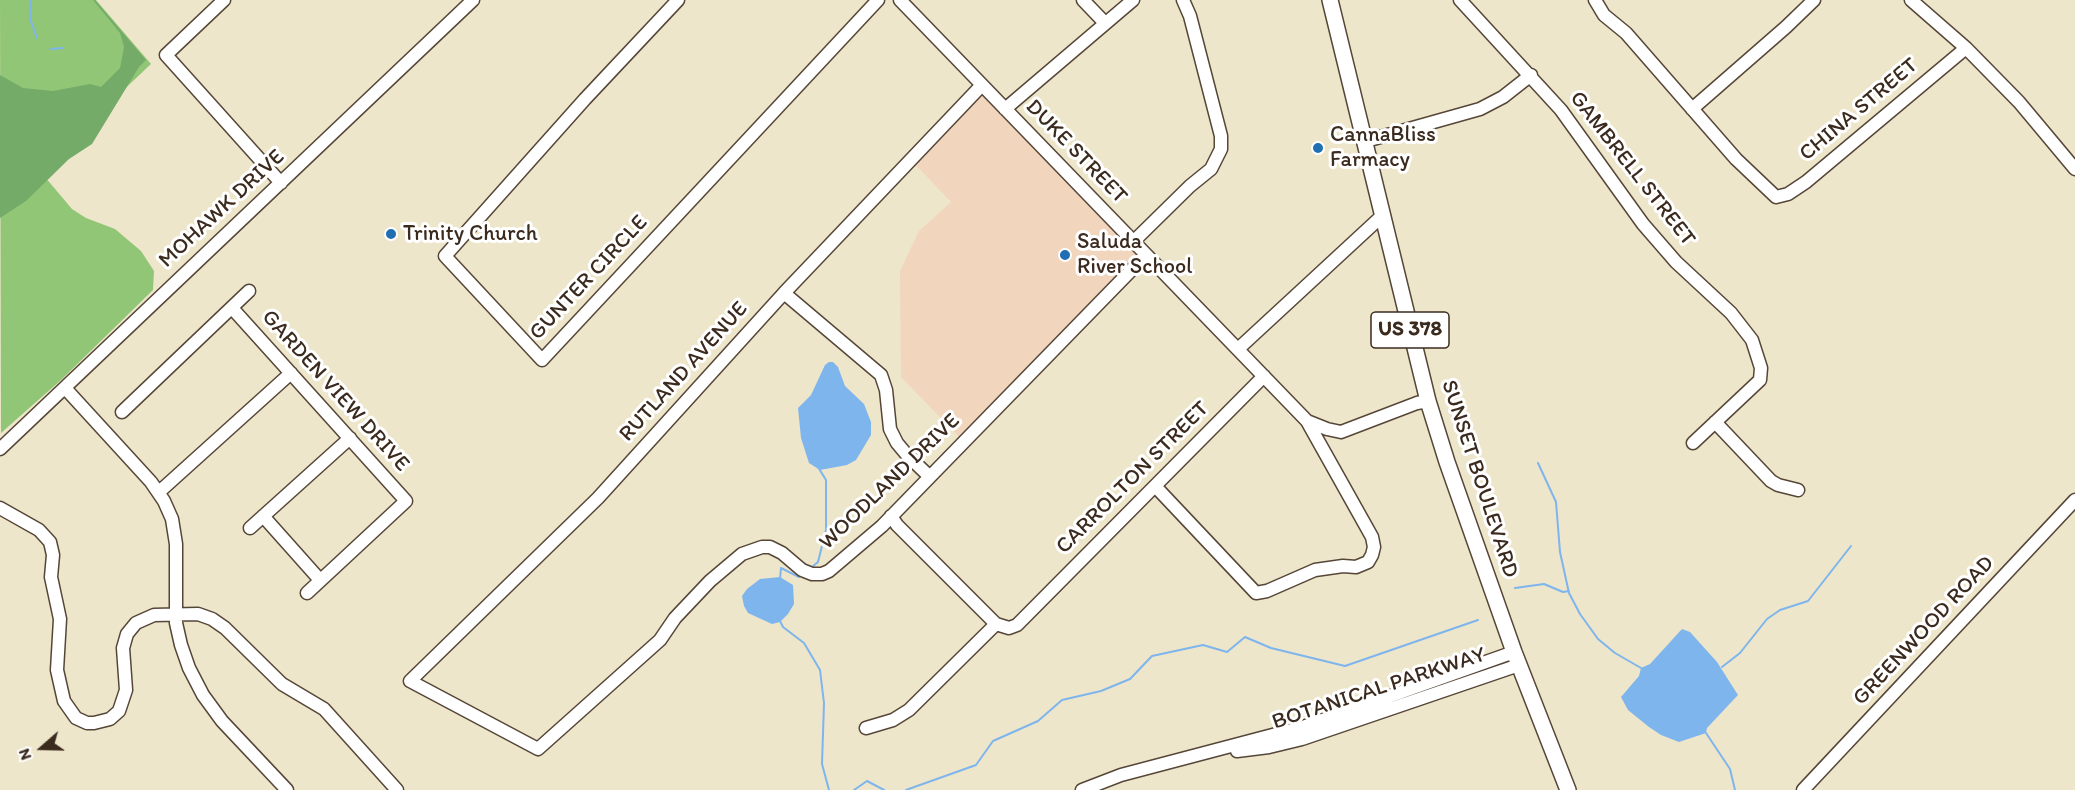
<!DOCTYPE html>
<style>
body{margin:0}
#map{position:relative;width:2075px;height:790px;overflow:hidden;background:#eee6ca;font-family:Itim,sans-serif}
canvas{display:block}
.north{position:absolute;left:12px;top:718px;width:60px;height:60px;-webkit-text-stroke:4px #fff;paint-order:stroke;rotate:250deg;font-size:16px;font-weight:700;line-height:24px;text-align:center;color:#3b2a1e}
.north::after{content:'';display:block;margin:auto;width:21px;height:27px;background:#3b2a1e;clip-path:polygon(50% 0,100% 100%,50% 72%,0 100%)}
</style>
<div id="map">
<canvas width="2075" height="790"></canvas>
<div class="north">N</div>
</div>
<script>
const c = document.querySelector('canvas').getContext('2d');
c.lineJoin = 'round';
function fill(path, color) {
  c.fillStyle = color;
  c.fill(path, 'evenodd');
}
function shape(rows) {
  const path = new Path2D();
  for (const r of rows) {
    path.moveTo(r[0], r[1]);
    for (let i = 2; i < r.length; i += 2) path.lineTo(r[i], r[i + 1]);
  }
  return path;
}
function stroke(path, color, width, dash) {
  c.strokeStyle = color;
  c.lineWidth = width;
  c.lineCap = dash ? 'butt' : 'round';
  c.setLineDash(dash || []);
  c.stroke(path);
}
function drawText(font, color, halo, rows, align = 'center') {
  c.font = font + ' Itim,sans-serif';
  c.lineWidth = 6;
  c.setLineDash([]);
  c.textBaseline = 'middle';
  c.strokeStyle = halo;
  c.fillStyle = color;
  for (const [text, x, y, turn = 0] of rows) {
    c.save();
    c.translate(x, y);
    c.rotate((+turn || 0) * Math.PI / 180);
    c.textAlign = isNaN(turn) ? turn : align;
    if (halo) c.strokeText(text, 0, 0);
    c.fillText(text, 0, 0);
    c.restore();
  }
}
const built = shape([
 [982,85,1146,255,963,441,901,377,900,271,919,231,951,202,911,160]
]);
const green = shape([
 [0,0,96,0,151,64,39,170,72,209,86,218,115,229,141,251,154,271,153,290,61,380,1,433]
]);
const forest = shape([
 [93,0,95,0,146,60,139,67,92,144,69,159,26,201,0,218,0,75,23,88,53,91,90,84,101,87,120,68,124,47,120,33]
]);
const water = shape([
 [829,362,833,362,838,367,845,386,864,404,871,422,871,435,856,460,847,465,820,470,809,463,801,438,798,408,811,395,825,365],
 [780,577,793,585,794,604,788,614,780,622,772,624,748,613,744,606,742,596,747,589,760,579],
 [1682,629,1690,632,1717,662,1738,695,1707,728,1706,733,1679,742,1661,735,1649,727,1628,710,1621,697,1639,676,1641,668,1650,664]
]);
const stream = shape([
 [31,0,30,19,37,38],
 [51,49,63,48],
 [1538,463,1556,502,1560,552,1569,593,1580,614,1598,639,1615,653,1641,668],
 [812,567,818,562,826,530,826,480,818,467],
 [780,579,781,568,799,577],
 [1515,588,1544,584,1563,592,1569,591],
 [780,621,783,627,804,643,820,670,824,703,822,764,829,790],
 [1722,667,1740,653,1767,619,1780,610,1808,601,1851,546],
 [1706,733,1730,769,1735,790],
 [854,790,867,781,884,790],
 [906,790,976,765,993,741,1038,721,1062,700,1101,691,1130,679,1152,656,1203,645,1227,652,1245,637,1271,648,1345,666,1478,620]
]);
const minor = shape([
 [224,0,166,55,281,183],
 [678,0,585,99,445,256,542,360,878,0],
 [900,0,1307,421,1327,429,1341,432,1417,403,1428,401],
 [1083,0,1105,23],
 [1460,0,1561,110,1643,224,1676,262,1731,313,1752,340,1761,368,1760,380,1693,443],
 [1595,0,1604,15,1626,33,1736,159,1776,197,1788,194,1806,182,1966,48],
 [1911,0,1966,48,2019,102,2075,169],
 [982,85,784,293,598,498,410,681,538,749,660,640,675,618,710,581,742,554,762,547,770,547,782,553,802,570,812,574,822,574,829,571,882,526,1146,255],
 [1005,109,1133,0],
 [1692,109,1786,27,1814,0],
 [1366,141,1480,109,1503,97,1531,75],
 [1133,242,1190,186,1211,169,1221,149,1221,136,1190,16,1183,0],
 [784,293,881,375,886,390,890,429,897,443,907,455,929,476],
 [232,308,406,501,307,593],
 [1238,349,1383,215],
 [65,388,151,482,164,501,172,519,176,544,176,623,181,645,189,668,203,695,222,721,287,790],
 [122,412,249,291],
 [1715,422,1771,481,1778,485,1798,490],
 [0,449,473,0],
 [1155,486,1256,593,1267,591,1315,570,1343,566,1356,567,1368,562,1372,555,1374,547,1372,537,1307,421],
 [159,492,291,373],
 [0,508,39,530,50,542,53,555,51,577,60,619,57,670,64,701,76,718,87,723,94,723,110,719,119,711,126,690,123,648,127,634,136,623,154,615,198,614,212,619,225,628,282,684,324,709,397,790],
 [263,516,320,580],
 [891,516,897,525,996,624,1009,628,1017,625,1264,376],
 [250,528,350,438],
 [866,728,893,720,909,710,996,624],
 [1237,751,1269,747,1302,739,1519,665],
 [1082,790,1121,775,1303,727,1514,652],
 [1803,790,2075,500]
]);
const major = shape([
 [1330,0,1428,401,1447,462,1514,652,1568,790]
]);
const markers = [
 [1318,148,6,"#1f6fb2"],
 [391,234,6,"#1f6fb2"],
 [1065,255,6,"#1f6fb2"]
];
const shields = [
 [1410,330,78]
];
const shieldNames = [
 ["US 378",1410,330]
];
const streetNames = [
 ["CHINA STREET",1859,110,-40],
 ["DUKE STREET",1076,152,46],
 ["GAMBRELL STREET",1632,169,52],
 ["MOHAWK DRIVE",222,209,-43],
 ["GUNTER CIRCLE",589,278,-47],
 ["RUTLAND AVENUE",684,372,-48],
 ["GARDEN VIEW DRIVE",335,391,48],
 ["CARROLTON STREET",1133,478,-45],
 ["SUNSET BOULEVARD",1479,479,72],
 ["WOODLAND DRIVE",890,482,-44],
 ["GREENWOOD ROAD",1924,631,-47],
 ["BOTANICAL PARKWAY",1379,689,-18]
];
const poiNames = [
 ["CannaBliss",1330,135],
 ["Farmacy",1330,160],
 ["Trinity Church",403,234],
 ["Saluda",1077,242],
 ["River School",1077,267]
];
fill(built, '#f1d5bd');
fill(green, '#92c677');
fill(forest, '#75ab68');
fill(water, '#7eb5ed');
stroke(stream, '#7eb5ed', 2);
stroke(minor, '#564638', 15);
stroke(major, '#564638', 18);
stroke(minor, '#fff', 12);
stroke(major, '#fff', 15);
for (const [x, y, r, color] of markers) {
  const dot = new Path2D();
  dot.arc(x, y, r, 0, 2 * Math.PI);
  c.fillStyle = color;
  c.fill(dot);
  stroke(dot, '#fff', 2);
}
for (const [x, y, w] of shields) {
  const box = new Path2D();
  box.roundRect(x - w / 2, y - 18, w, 36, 4.5);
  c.fillStyle = '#fff';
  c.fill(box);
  stroke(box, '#3b2a1e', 1.5);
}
drawText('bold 21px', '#3b2a1e', null, shieldNames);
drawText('22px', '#3b2a1e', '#fff', streetNames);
drawText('22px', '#3b2a1e', '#fff', poiNames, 'left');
</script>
